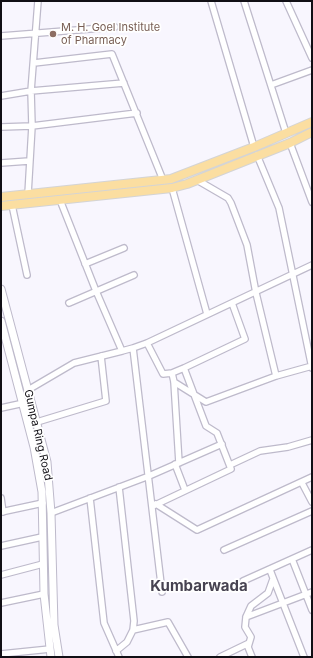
<!DOCTYPE html>
<style>
body{margin:0}
#map{position:relative;width:313px;height:658px;overflow:hidden;background:#f8f6fe;font-family:Inter,sans-serif}
canvas{display:block}
.frame{position:absolute;inset:0;border:2px solid #110f15;pointer-events:none}
</style>
<div id="map">
<canvas width="313" height="658"></canvas>
<div class="frame"></div>
</div>
<script>
const c = document.querySelector('canvas').getContext('2d');
c.lineJoin = 'round';
function shape(rows) {
  const path = new Path2D();
  for (const r of rows) {
    path.moveTo(r[0], r[1]);
    for (let i = 2; i < r.length; i += 2) path.lineTo(r[i], r[i + 1]);
  }
  return path;
}
function stroke(path, color, width, dash) {
  c.strokeStyle = color;
  c.lineWidth = width;
  c.lineCap = dash ? 'butt' : 'round';
  c.setLineDash(dash || []);
  c.stroke(path);
}
function drawText(font, color, halo, rows, align = 'center') {
  c.font = font + ' Inter,sans-serif';
  c.lineWidth = 3.5;
  c.setLineDash([]);
  c.textBaseline = 'middle';
  c.strokeStyle = halo;
  c.fillStyle = color;
  for (const [text, x, y, turn = 0] of rows) {
    c.save();
    c.translate(x, y);
    c.rotate((+turn || 0) * Math.PI / 180);
    c.textAlign = isNaN(turn) ? turn : align;
    if (halo) c.strokeText(text, 0, 0);
    c.fillText(text, 0, 0);
    c.restore();
  }
}
const street = shape([
 [211,1,254,147],
 [244,1,286,133],
 [286,1,312,58],
 [1,36,115,27],
 [34,63,112,54,163,180],
 [271,85,312,70],
 [1,96,31,91,124,83],
 [1,127,32,126,137,113],
 [290,143,312,202],
 [257,155,279,208,312,368],
 [1,163,29,161],
 [197,180,228,198,231,203,247,245,256,293,276,376],
 [172,188,207,314],
 [28,194,32,126,31,91,38,1],
 [60,200,96,291,122,351,133,348],
 [12,205,27,275],
 [85,264,124,248],
 [69,303,134,275],
 [147,343,163,374,172,373,184,368,245,339,232,303],
 [172,373,174,382,179,463],
 [174,382,206,402,276,376,312,366],
 [28,390,74,363,122,351],
 [1,408,24,403],
 [37,422,106,401,101,356],
 [175,464,185,490],
 [230,465,260,451,288,447,312,440],
 [302,483,312,502],
 [1,498,3,512],
 [90,498,104,623,119,657],
 [156,504,197,530,312,477],
 [153,506,231,469,217,433,206,426,184,368],
 [1,512,43,503],
 [51,513,149,476,222,444],
 [1,546,42,537],
 [224,550,312,511],
 [292,559,312,610],
 [270,570,304,657],
 [1,575,43,564],
 [243,581,312,550],
 [162,592,133,348,147,343,312,265],
 [1,603,44,594],
 [246,617,312,592],
 [133,630,168,622,188,657],
 [116,651,127,642,133,630,134,621,119,487],
 [1,654,50,649],
 [220,657,249,643],
 [252,657,248,647,251,637,245,627,246,617,251,606,268,593,273,579]
]);
const secondary = shape([
 [1,289,47,462,51,513,54,625,59,657],
 [1,321,34,447,42,492,44,594,51,657]
]);
const primary = shape([
 [1,197,171,179,254,147,312,122],
 [1,206,172,188,187,184,290,143,312,132]
]);
const markers = [
 [53,34,4,"#8d6e63"]
];
const educationNames = [
 ["M. H. Goel Institute",61,28],
 ["of Pharmacy",61,41]
];
const streetNames = [
 ["Gumpa Ring Road",38,435,77]
];
const districtNames = [
 ["Kumbarwada",199,586]
];
stroke(street, '#bebacb', 8);
stroke(secondary, '#bebacb', 9);
stroke(primary, '#d4d4d5', 10);
stroke(street, '#fff', 5.5);
stroke(secondary, '#fff', 7);
stroke(primary, '#fbdea1', 8);
for (const [x, y, r, color] of markers) {
  const dot = new Path2D();
  dot.arc(x, y, r, 0, 2 * Math.PI);
  c.fillStyle = color;
  c.fill(dot);
  stroke(dot, '#fff', 1.5);
}
drawText('11px', '#785e54', '#fff', educationNames, 'left');
drawText('11px', '#110f15', '#fff', streetNames);
drawText('bold 15px', '#474351', '#fff', districtNames);
</script>
